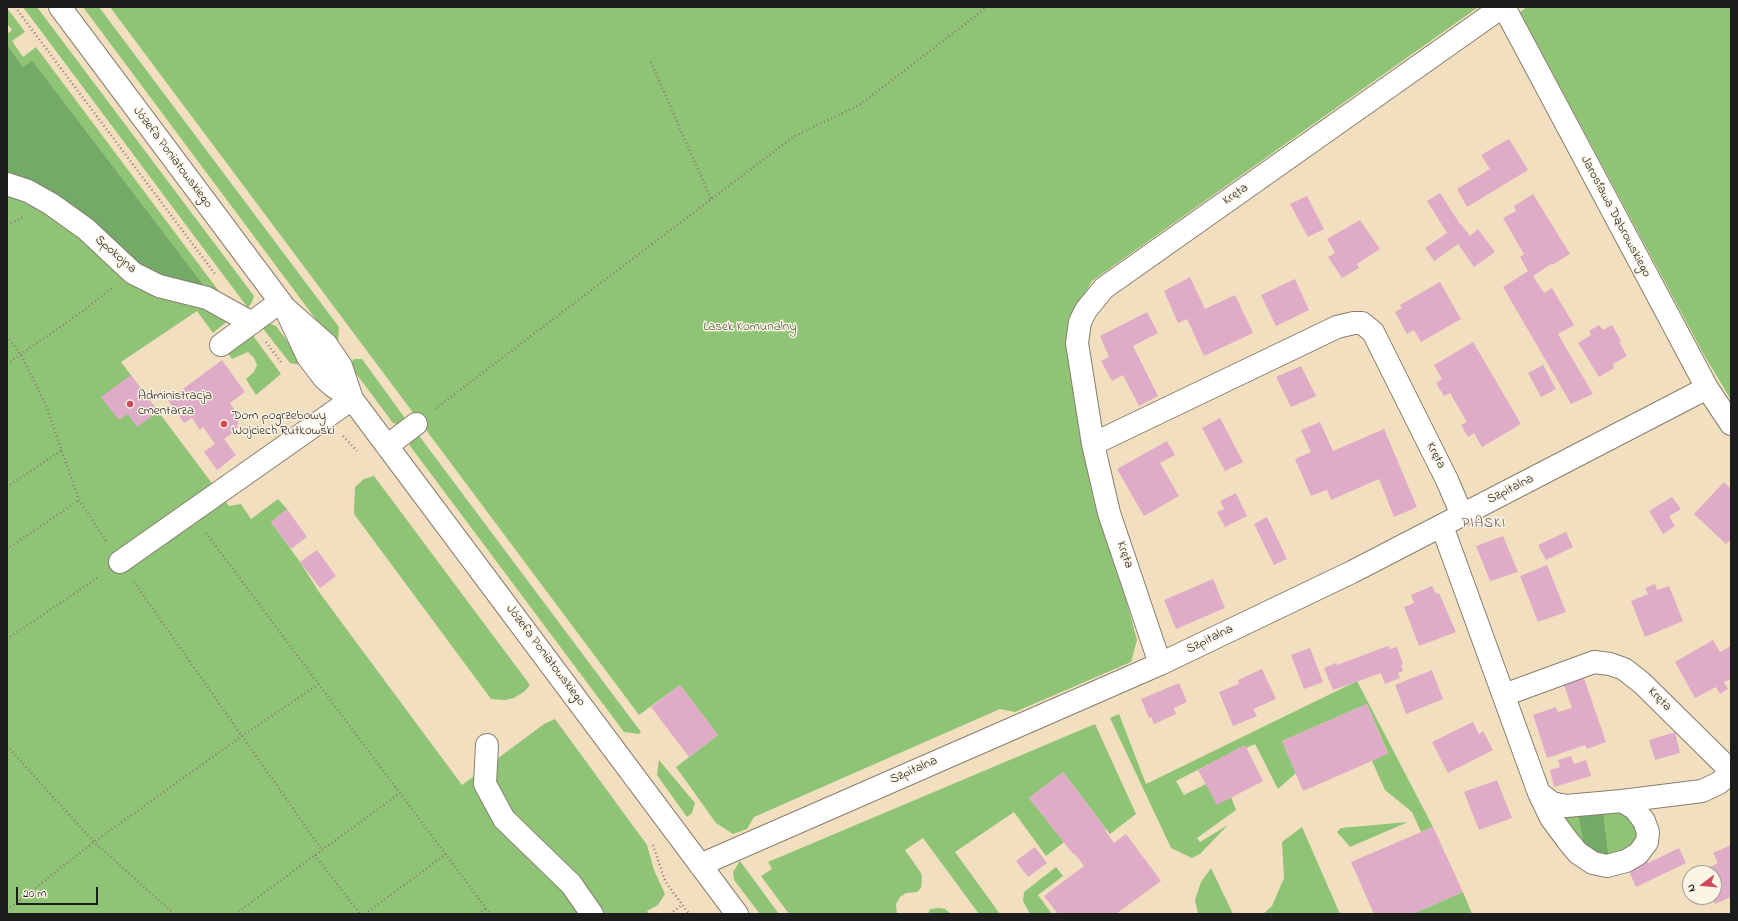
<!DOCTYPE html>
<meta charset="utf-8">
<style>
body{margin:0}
#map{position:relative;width:1738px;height:921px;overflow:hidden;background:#f2dfc0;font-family:"Indie Flower",sans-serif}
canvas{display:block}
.frame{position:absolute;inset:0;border:8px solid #1c1c1c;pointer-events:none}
.north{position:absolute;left:1682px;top:865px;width:40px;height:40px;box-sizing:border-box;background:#fcf5e5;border:1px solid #a29e95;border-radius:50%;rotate:254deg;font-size:11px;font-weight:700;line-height:16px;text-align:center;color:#1c1c1c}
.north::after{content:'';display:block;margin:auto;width:14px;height:18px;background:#d1495b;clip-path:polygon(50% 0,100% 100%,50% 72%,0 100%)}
.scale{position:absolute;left:16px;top:887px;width:82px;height:18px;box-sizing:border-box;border:2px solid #1c1c1c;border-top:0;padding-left:5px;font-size:12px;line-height:14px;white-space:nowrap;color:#1c1c1c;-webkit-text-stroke:3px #fcf5e5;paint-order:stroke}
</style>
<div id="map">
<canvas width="1738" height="921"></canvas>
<div class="frame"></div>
<div class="north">N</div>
<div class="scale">20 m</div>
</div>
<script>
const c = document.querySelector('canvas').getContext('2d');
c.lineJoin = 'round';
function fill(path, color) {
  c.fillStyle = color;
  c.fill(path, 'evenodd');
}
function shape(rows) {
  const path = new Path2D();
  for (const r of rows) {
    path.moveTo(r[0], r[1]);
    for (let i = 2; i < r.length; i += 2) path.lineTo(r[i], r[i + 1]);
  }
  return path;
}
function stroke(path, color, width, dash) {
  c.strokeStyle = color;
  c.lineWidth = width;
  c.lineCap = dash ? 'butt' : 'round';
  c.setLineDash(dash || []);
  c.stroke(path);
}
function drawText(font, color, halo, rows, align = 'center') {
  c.font = font + ' "Indie Flower",sans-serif';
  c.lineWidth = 3;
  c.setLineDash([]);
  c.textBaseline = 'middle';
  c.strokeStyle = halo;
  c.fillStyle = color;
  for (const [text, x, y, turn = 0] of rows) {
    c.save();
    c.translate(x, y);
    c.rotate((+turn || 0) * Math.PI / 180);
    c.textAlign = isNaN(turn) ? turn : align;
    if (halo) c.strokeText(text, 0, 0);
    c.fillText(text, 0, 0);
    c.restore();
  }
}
const green = shape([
 [23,7,37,7,254,296,252,302,248,308],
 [83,7,99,7,339,327,338,342,335,345],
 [110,7,1476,7,1477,8,1092,281,1071,319,1087,456,1137,640,1131,662,1015,712,1000,709,754,817,747,829,733,834,716,823,676,767,718,735,680,685,639,715],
 [1527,7,1731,7,1731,400,1703,353,1520,12],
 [7,8,25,32,12,41,23,57,36,47,236,314,213,333,197,311,121,362,229,506,241,504,251,519,278,499,287,509,271,522,300,562,319,592,462,785,544,724,555,719,647,845,654,870,665,894,658,905,647,911,649,914,7,914,7,175,27,181,59,196,98,230,207,290,32,60,23,67,7,44,7,34,12,30,7,24],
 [266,322,276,326,306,366,290,363,261,326],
 [249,330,281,374,256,395,246,379,254,372,257,365,254,358,248,352,232,359,224,348],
 [354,359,362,359,407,421,401,425,393,423,349,364],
 [417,433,641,732,639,734,624,732,410,446,409,441],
 [374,476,530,685,525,691,514,698,505,700,491,699,354,514,355,487,364,479],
 [1357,681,1433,827,1421,832,1412,812,1385,790,1372,761,1388,753,1367,704,1282,741,1296,773,1278,789,1255,744,1246,748,1244,746,1176,781,1184,795,1206,784,1231,797,1236,810,1197,838,1200,842,1228,825,1200,854,1192,858,1171,848,1110,718,1119,714,1146,784],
 [1095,724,1136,814,1110,834,1063,772,1029,798,1064,842,1046,856,1014,812,955,852,1000,914,979,914,923,838,905,850,921,873,922,877,921,888,917,892,906,893,900,897,896,904,897,914,789,914,761,876,772,869,768,862],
 [659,760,695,803,692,813,687,817,657,775],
 [1603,809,1625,811,1636,822,1638,842,1609,860],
 [1561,811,1577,811,1585,850,1570,835],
 [1408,822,1350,847,1337,832,1341,828],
 [1302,827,1340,914,1263,914,1272,906,1284,878,1282,842],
 [740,861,779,914,760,914,734,880,733,872],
 [1056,867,1063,876,1038,895,1052,914,1030,914,1023,901,1024,892],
 [1211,868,1233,914,1198,914,1195,900,1201,882],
 [1463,892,1472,914,1412,914],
 [939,908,945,909,951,914,928,914,930,909]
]);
const forest = shape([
 [7,44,23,67,32,60,208,291,140,266,59,196,27,181,7,175],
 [1603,809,1609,860,1585,850,1577,811]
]);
const building = shape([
 [1509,139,1528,170,1467,207,1457,189,1490,169,1481,155],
 [1440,193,1460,224,1461,224,1470,236,1478,229,1495,252,1474,267,1458,244,1434,261,1425,248,1447,233,1427,201],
 [1533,194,1570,254,1552,265,1551,264,1533,276,1544,293,1552,288,1574,325,1558,334,1593,394,1571,404,1503,287,1528,271,1520,257,1524,254,1503,218,1516,211,1514,206],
 [1307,196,1324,229,1308,237,1290,204],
 [1360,220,1380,249,1357,264,1359,268,1342,278,1328,257,1335,253,1327,239],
 [1190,277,1205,309,1235,295,1253,333,1204,356,1187,319,1178,323,1164,291],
 [1295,279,1309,310,1276,326,1261,295],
 [1440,282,1461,319,1421,342,1414,330,1407,334,1395,312,1402,308,1400,305],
 [1147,312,1158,333,1133,346,1158,396,1139,406,1123,375,1112,381,1101,361,1109,357,1100,336],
 [1599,325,1603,330,1612,325,1621,341,1619,342,1627,356,1613,364,1614,368,1599,377,1578,343,1591,335,1589,331],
 [1473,342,1521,424,1482,447,1474,433,1468,437,1461,425,1467,422,1450,393,1444,396,1436,383,1442,379,1434,365],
 [222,360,245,392,230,403,239,416,237,430,224,439,236,455,217,470,204,452,215,444,203,427,200,430,192,418,184,423,168,400],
 [1543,365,1556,389,1541,397,1528,373],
 [1301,366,1316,396,1291,407,1276,377],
 [131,375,158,412,137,427,128,414,119,420,101,397],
 [1220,418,1243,462,1225,471,1202,428],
 [1320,422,1333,451,1384,429,1417,507,1394,517,1379,479,1331,500,1327,490,1311,496,1295,459,1311,452,1301,430],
 [1167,441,1175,455,1160,463,1179,496,1144,516,1117,469],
 [1724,482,1731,489,1731,539,1726,544,1694,514],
 [1236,493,1247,516,1225,527,1217,512,1224,509,1220,501],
 [1672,497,1681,509,1669,516,1675,526,1663,534,1649,511],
 [287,509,307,537,291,549,271,522],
 [1267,517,1287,559,1274,565,1254,524],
 [1566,532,1573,547,1546,560,1538,545],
 [1503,536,1518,572,1490,581,1476,546],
 [317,550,336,576,320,588,300,562],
 [1547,565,1566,612,1538,622,1520,576],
 [1213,579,1225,608,1176,629,1164,600],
 [1655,584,1657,590,1669,586,1683,621,1645,637,1631,601,1648,594,1645,588],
 [1432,586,1436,594,1439,593,1456,632,1419,646,1404,607,1414,603,1411,595],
 [1713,640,1720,652,1731,646,1731,679,1724,682,1728,689,1720,694,1716,687,1695,698,1675,662],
 [1388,646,1390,649,1397,647,1403,664,1401,665,1403,671,1398,673,1400,678,1385,684,1381,673,1333,690,1324,668,1336,663,1337,665],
 [1310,648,1323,682,1304,689,1291,655],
 [1262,669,1276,699,1253,709,1257,716,1233,726,1219,692,1239,684,1238,680],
 [1432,670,1443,699,1406,714,1395,685],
 [1584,678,1606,742,1587,749,1585,745,1547,758,1533,715,1556,707,1558,712,1572,708,1564,685],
 [1179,683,1187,702,1174,708,1176,714,1154,724,1151,717,1149,718,1141,699],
 [680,685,718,735,689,757,651,707],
 [1367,704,1388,754,1303,791,1282,741],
 [1473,722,1479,734,1483,731,1493,750,1448,773,1432,742],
 [1675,732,1680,753,1655,760,1649,740],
 [1245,745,1263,781,1217,805,1198,770],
 [1571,756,1574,764,1586,760,1591,776,1554,787,1550,770,1560,767,1558,760],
 [1063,772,1106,829,1105,830,1114,843,1126,834,1161,881,1116,914,1058,914,1044,896,1084,866,1074,853,1073,854,1029,798],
 [1497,780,1512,818,1479,830,1464,792],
 [1433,827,1463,892,1412,914,1374,914,1351,862],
 [1731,845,1731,897,1715,904,1712,897,1714,897,1714,873,1698,873,1718,863,1713,853],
 [1035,847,1047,863,1028,877,1016,861],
 [1679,848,1686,863,1636,887,1628,869,1646,860,1648,863]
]);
const path = shape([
 [15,7,215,274],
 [651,62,711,199],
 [7,225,23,217],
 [7,336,21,355,45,403,79,500,107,542],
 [266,342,281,362],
 [7,364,83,311,112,288],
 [435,409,793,137,861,104,987,7],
 [343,436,357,451],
 [7,487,62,450],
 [206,533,490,914],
 [7,549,79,500],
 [134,582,322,850],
 [7,639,100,576],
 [7,746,94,842,174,914],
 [653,845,665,881,689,914],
 [315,855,360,914],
 [7,910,94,842,242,736,319,684],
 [235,914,400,793],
 [365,914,446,854],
 [478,914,486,908],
 [670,914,682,905]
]);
const minor = shape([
 [60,7,285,308,308,357,324,378,333,386,352,399],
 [1504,7,1707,388,1731,424],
 [7,184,28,191,51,204,86,229,133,273,159,286,207,298,252,323],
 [285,308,326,344,341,366,352,399,737,914],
 [221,345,280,302],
 [1093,444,1337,327,1354,323,1362,323,1373,332,1447,480,1462,515],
 [387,446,416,424],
 [1442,526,1539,793,1551,818,1568,841,1578,853,1593,863,1607,866,1626,861,1638,854,1647,842,1648,832,1644,821,1635,809,1622,801],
 [120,562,352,399],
 [1160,664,1109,513,1093,444,1077,343,1080,322,1086,310,1104,288,1502,7],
 [1504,695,1594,662,1610,664,1624,669,1642,683,1731,771],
 [487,745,485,784,504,819,571,884,592,914],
 [1539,793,1552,803,1566,806,1622,801,1702,791,1719,783,1731,772],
 [700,865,1160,664,1352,572,1707,388]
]);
const markers = [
 [130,404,4,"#d1495b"],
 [224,424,4,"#d1495b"]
];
const streetNames = [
 ["Józefa Poniatowskiego",172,158,53],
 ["Kręta",1236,195,-35],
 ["Jarosława Dąbrowskiego",1615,217,62],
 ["Spokojna",115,255,41],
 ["Kręta",1435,456,63],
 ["Szpitalna",1511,490,-27],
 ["Kręta",1124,555,71],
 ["Szpitalna",1210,640,-26],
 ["Józefa Poniatowskiego",545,656,53],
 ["Kręta",1659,700,45],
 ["Szpitalna",914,771,-24]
];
const parkNames = [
 ["Lasek Komunalny",750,328]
];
const poiNames = [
 ["Administracja",138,397],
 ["cmentarza",138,412],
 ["Dom pogrzebowy",232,417],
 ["Wojciech Rutkowski",232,432]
];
const neighbourhoodNames = [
 ["PIASKI",1484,525]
];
fill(green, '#8fc476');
fill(forest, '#73aa67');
fill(building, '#dfacc8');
stroke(minor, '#877e6e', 24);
stroke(path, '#877e6e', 2.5, [1, 3]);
stroke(minor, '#fff', 22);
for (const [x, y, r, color] of markers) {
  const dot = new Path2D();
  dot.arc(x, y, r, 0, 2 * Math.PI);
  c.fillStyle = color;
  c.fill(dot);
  stroke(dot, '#fcf5e5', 1.5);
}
drawText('13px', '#1c1c1c', '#fcf5e5', streetNames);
drawText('13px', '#44573c', '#fcf5e5', parkNames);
drawText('13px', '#1c1c1c', '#fcf5e5', poiNames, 'left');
c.letterSpacing = '1px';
drawText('14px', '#604e58', '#fcf5e5', neighbourhoodNames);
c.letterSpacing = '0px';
</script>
